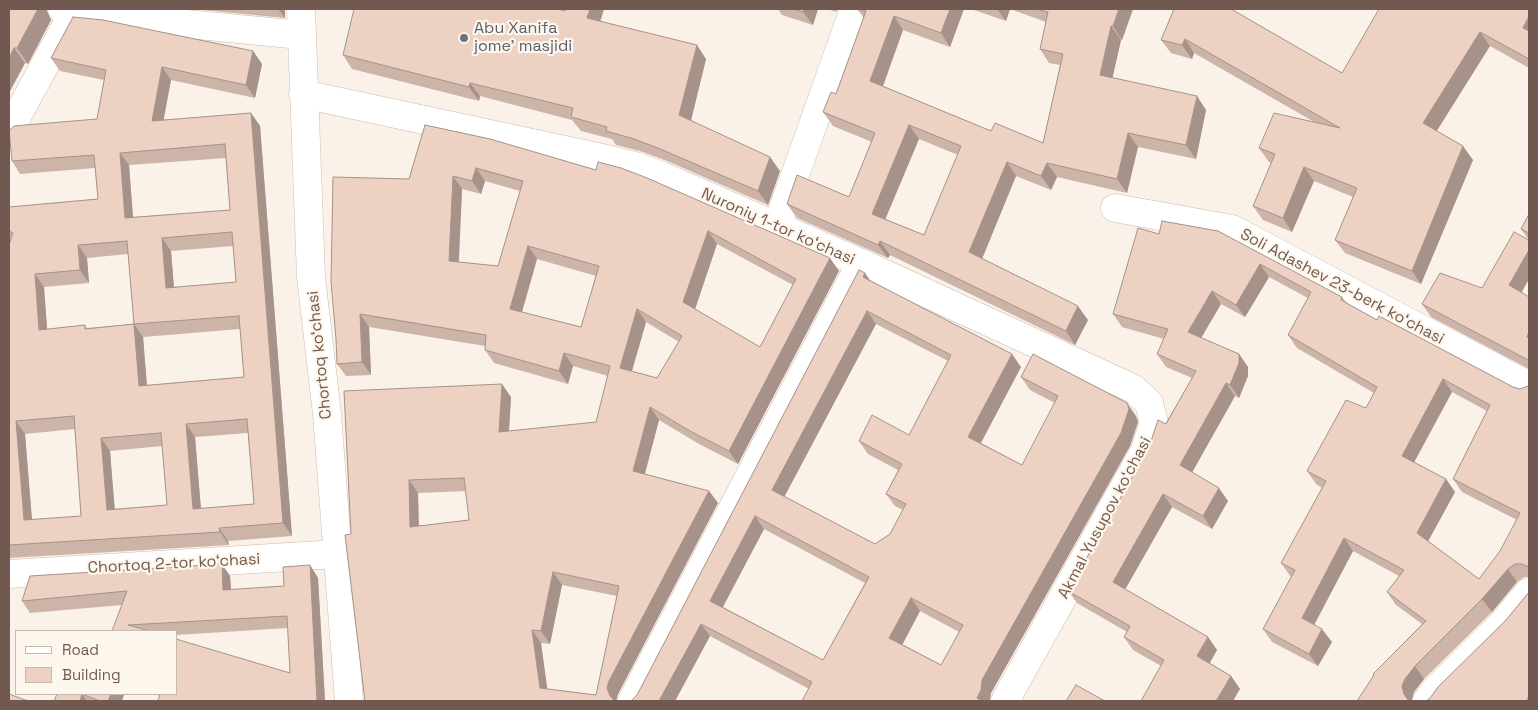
<!DOCTYPE html>
<meta charset="utf-8">
<style>
body{margin:0}
#map{position:relative;width:1538px;height:710px;overflow:hidden;background:#faf2e8;font-family:"Space Grotesk",sans-serif}
canvas{display:block}
.frame{position:absolute;inset:0;border:10px solid #72594f;pointer-events:none}
.legend{position:absolute;left:15px;top:630px;width:162px;height:65px;box-sizing:border-box;background:#fdf7ee;border:1px solid #c5b8ae;margin:0;padding:6px 9px;list-style:none;font-size:15px;color:#72594f}
.legend li{display:flex;align-items:center;gap:10px;height:25px}
.legend b{width:25px;border:1px solid #c5b8ae}
</style>
<div id="map">
<canvas width="1538" height="710"></canvas>
<div class="frame"></div>
<ul class="legend">
<li><b style="height:6px;background:#fff"></b>Road</li>
<li><b style="height:14px;background:#edd1c3"></b>Building</li>
</ul>
</div>
<script>
const c = document.querySelector('canvas').getContext('2d');
c.lineJoin = 'round';
function shape(rows) {
  const path = new Path2D();
  for (const r of rows) {
    path.moveTo(r[0], r[1]);
    for (let i = 2; i < r.length; i += 2) path.lineTo(r[i], r[i + 1]);
  }
  return path;
}
function stroke(path, color, width, dash) {
  c.strokeStyle = color;
  c.lineWidth = width;
  c.lineCap = dash ? 'butt' : 'round';
  c.setLineDash(dash || []);
  c.stroke(path);
}
function fill(path, color) {
  c.fillStyle = color;
  c.fill(path, 'evenodd');
}
function drawText(font, color, halo, rows, align = 'center') {
  c.font = font + ' "Space Grotesk",sans-serif';
  c.lineWidth = 4.5;
  c.setLineDash([]);
  c.textBaseline = 'middle';
  c.strokeStyle = halo;
  c.fillStyle = color;
  for (const [text, x, y, turn = 0] of rows) {
    c.save();
    c.translate(x, y);
    c.rotate((+turn || 0) * Math.PI / 180);
    c.textAlign = isNaN(turn) ? turn : align;
    if (halo) c.strokeText(text, 0, 0);
    c.fillText(text, 0, 0);
    c.restore();
  }
}
const street = shape([
 [62,9,73,13,301,35],
 [303,94,611,160,635,166,662,176,861,263,632,701],
 [9,131,73,13],
 [1115,208,1232,229,1529,386],
 [777,226,854,9],
 [861,263,1134,389,1149,403,1154,423,1144,452,1005,701],
 [9,574,338,554]
]);
const secondary = shape([
 [301,9,311,277,327,414,349,701],
 [1427,701,1435,690,1503,623,1529,592]
]);
const wall = shape([
 [9,9,47,9,47,11,51,20,28,64,25,63,9,93],
 [192,9,285,9,285,18],
 [566,9,604,9,600,21,706,59,691,120,780,171,768,205,667,161,640,151,616,145,612,139,581,131,572,120,480,96,479,101,352,69,343,55,565,11],
 [778,9,818,9,813,25,782,15],
 [827,9,838,9,836,12],
 [857,9,964,9,950,47,903,30,883,86,991,131,1043,143,1060,65,1049,63,1040,49,1046,22,1010,9,1006,21,971,9,1133,9,1122,40,1121,40,1112,78,1206,110,1196,159,1138,147,1127,193,1057,177,1051,190,1016,176,982,259,1088,320,1075,345,890,255,888,258,797,218,787,204,849,197,872,142,833,126,823,112,836,94,864,18],
 [919,139,958,155,924,235,885,219],
 [1174,9,1342,73,1529,9,1529,68,1490,46,1436,131,1473,160,1421,284,1345,253,1335,240,1353,197,1314,181,1292,232,1263,220,1253,206,1271,163,1269,162,1259,148,1316,123,1194,53,1192,59,1171,53,1161,40],
 [253,51,262,64,255,98,171,80,163,120,251,113,260,126,292,536,228,541,229,545,9,558,9,245,11,240,9,239,9,207,98,199,95,168,20,174,12,161,97,119,104,80,60,71,51,58],
 [226,158,230,210,133,217,129,165],
 [233,246,236,282,174,287,171,251],
 [128,254,134,324,87,328,85,325,47,329,44,287,89,283,87,258],
 [240,329,244,377,147,385,143,337],
 [75,429,81,516,32,520,25,434],
 [248,433,254,504,201,509,195,437],
 [162,446,167,505,114,509,110,451],
 [425,125,839,271,738,464,699,444,659,420,645,474,709,491,718,503,618,694,616,701,365,701,351,534,344,391,511,397,509,431,596,422,608,376,573,366,568,384,494,363,485,350,485,346,369,327,371,375,346,376,337,364,409,179],
 [485,181,520,191,498,266,459,262,462,189,481,194],
 [717,244,793,285,760,347,695,309],
 [537,259,596,276,581,327,522,312],
 [646,322,679,342,657,378,632,371],
 [466,491,469,520,419,526,418,493],
 [562,585,617,596,596,695,547,689,541,643,550,644],
 [1529,214,1529,279,1522,292,1529,297,1529,369,1431,317,1422,304,1482,288,1529,240,1521,229],
 [1162,221,1342,297,1347,303,1377,320,1513,387,1520,389,1528,386,1529,385,1529,577,1524,577,1517,582,1492,612,1424,679,1414,692,1412,699,1412,701,1357,701,1374,676,1373,674,1422,624,1396,605,1387,592,1399,576,1353,551,1314,624,1332,642,1318,666,1272,642,1263,629,1291,577,1281,563,1322,488,1316,484,1307,471,1366,408,1374,393,1297,348,1288,335,1308,298,1269,277,1245,317,1221,304,1201,338,1239,354,1248,367,1248,376,1239,398,1235,396,1192,472,1228,501,1212,529,1172,507,1125,589,1208,637,1217,650,1210,663,1231,676,1240,689,1161,666,1133,650,1124,637,1127,632,1077,603,1068,591,1192,378,1166,367,1157,354,1164,339,1122,327,1113,314,1159,234],
 [1452,392,1487,411,1453,479,1462,492,1517,520,1500,551,1479,579,1428,541,1455,492,1446,479,1414,462],
 [870,280,1021,367,981,443,1022,465,1055,403,1030,390,1021,377,1136,416,1138,422,1130,446,991,693,809,689,710,636,675,701,631,701,637,695],
 [876,324,948,361,909,435,859,441,868,454,898,470,886,494,895,506,903,510,890,534,875,544,784,497],
 [764,529,865,583,823,660,723,607],
 [920,611,959,632,941,665,902,644],
 [222,564,230,576,231,590,284,586,310,565,318,578,325,701,160,696,154,694,176,694,290,673,288,628,176,635,176,631,112,631,122,605,30,613,22,601],
 [57,694,124,694,122,701,54,701]
]);
const shadedWall = shape([
 [38,9,47,9,47,11,51,20,28,64,17,48],
 [278,9,285,9,285,18],
 [590,9,604,9,597,32,587,18],
 [804,9,818,9,813,25,803,12],
 [950,9,964,9,950,47,941,33],
 [997,9,1010,9,1006,21],
 [1119,9,1133,9,1122,40,1113,26],
 [894,16,903,30,880,94,870,81],
 [1529,16,1529,37,1523,28],
 [1111,26,1121,40,1110,89,1100,75],
 [1480,32,1490,46,1433,137,1423,123],
 [1185,39,1194,53,1192,59,1182,45],
 [697,45,706,59,689,129,679,115],
 [14,48,25,63,9,93,9,58],
 [253,51,262,64,255,98,246,85],
 [162,67,171,80,161,134,152,121],
 [470,83,480,96,479,101,469,87],
 [1197,96,1206,110,1196,159,1186,145],
 [251,113,260,126,292,536,283,523],
 [909,125,919,139,882,227,872,214],
 [1128,133,1138,147,1127,193,1117,179],
 [1463,146,1473,160,1421,284,1412,271],
 [120,153,129,165,134,231,125,218],
 [770,157,780,171,768,205,758,191],
 [1007,162,1016,176,979,266,969,252],
 [1047,163,1057,177,1051,190,1041,176],
 [1304,167,1314,181,1292,232,1283,218],
 [476,168,485,181,481,194,472,181],
 [453,176,462,189,458,274,449,261],
 [708,231,717,244,693,315,683,302],
 [162,238,171,251,175,301,166,288],
 [880,241,890,255,888,258,878,245],
 [78,245,87,258,89,283,80,270],
 [528,246,537,259,519,322,510,309],
 [1529,250,1529,279,1518,298,1509,285],
 [830,258,839,271,738,464,729,451],
 [1260,264,1269,277,1245,317,1236,305],
 [865,273,874,286,863,277],
 [35,274,44,287,48,342,39,330],
 [1212,291,1221,304,1197,345,1188,332],
 [1078,306,1088,320,1075,345,1066,331],
 [637,309,646,322,629,381,620,368],
 [867,311,876,324,781,503,772,490],
 [360,314,369,327,371,375,362,362],
 [134,324,143,337,148,399,139,386],
 [564,353,573,366,568,384,559,371],
 [1012,354,1021,367,977,450,968,437],
 [1239,354,1248,367,1248,376,1239,398,1230,385],
 [1443,379,1452,392,1411,468,1402,456],
 [1226,383,1235,396,1189,478,1180,465],
 [502,384,511,397,508,445,499,432],
 [1127,403,1136,416,1138,422,1130,446,991,693,990,701,979,701,977,698,982,680],
 [650,407,659,420,642,484,633,471],
 [16,421,25,434,33,533,24,520],
 [186,424,195,437,202,522,193,509],
 [101,438,110,451,116,523,107,510],
 [1446,479,1455,492,1426,545,1417,533],
 [409,480,418,493,419,540,410,527],
 [1219,488,1228,501,1212,529,1203,516],
 [709,491,718,503,618,694,616,701,613,701,610,696,607,688,609,681],
 [1163,494,1172,507,1122,595,1113,582],
 [755,516,764,529,719,614,710,601],
 [219,528,228,541,229,545,220,532],
 [1344,538,1353,551,1311,631,1302,618],
 [222,564,230,576,232,603,223,590],
 [310,565,318,578,325,701,317,701],
 [1508,569,1517,582,1492,612,1482,599],
 [553,572,562,585,550,644,541,631],
 [911,598,920,611,899,651,889,638],
 [701,624,710,636,675,701,659,701],
 [1322,629,1332,642,1318,666,1309,654],
 [532,630,541,643,549,701,540,688],
 [1208,637,1217,650,1206,669,1197,656],
 [1415,666,1424,679,1414,692,1412,699,1412,701,1409,701,1404,694,1402,686,1405,679],
 [1231,676,1240,689,1233,701,1216,701],
 [82,694,87,701,80,701],
 [111,694,124,694,122,701,108,701]
]);
const building = shape([
 [9,9,38,9,17,48,14,48,9,58,9,9],
 [354,9,558,9,565,11,566,9,590,9,587,18,697,45,679,115,770,157,758,191,658,148,631,138,606,131,607,127,571,117,573,108,470,83,469,87,343,55,354,9],
 [794,9,804,9,803,12,794,9],
 [859,9,950,9,941,33,894,16,870,81,991,131,995,123,1043,143,1063,54,1040,49,1048,12,1037,9,1119,9,1113,26,1111,26,1100,75,1197,96,1186,145,1128,133,1117,179,1047,163,1041,176,1007,162,969,252,1078,306,1066,331,880,241,878,245,787,204,797,175,849,197,875,133,823,112,831,92,836,94,866,11,859,9],
 [909,125,961,146,924,235,872,214,909,125],
 [1174,9,1231,9,1342,73,1379,9,1529,9,1529,16,1523,28,1529,31,1529,59,1480,32,1423,123,1463,146,1412,271,1335,240,1357,188,1304,167,1283,218,1253,206,1275,154,1259,148,1274,113,1340,128,1185,39,1182,45,1161,40,1174,9],
 [73,17,103,20,253,51,246,85,162,67,152,121,251,113,283,523,219,528,220,532,9,545,9,245,13,233,9,231,9,207,98,199,94,155,12,161,9,131,14,126,97,119,106,70,51,58,73,17],
 [225,144,230,210,125,218,120,153,225,144],
 [232,232,236,282,166,288,162,238,232,232],
 [127,241,134,324,85,329,85,325,39,330,35,274,80,270,78,245,127,241],
 [239,316,244,377,139,386,134,324,239,316],
 [74,416,81,516,24,520,16,421,74,416],
 [247,419,254,504,193,509,186,424,247,419],
 [161,433,167,505,107,510,101,438,161,433],
 [425,125,490,139,596,170,598,162,621,168,647,178,830,258,729,451,690,431,650,407,633,471,709,491,609,681,607,688,610,696,615,701,365,701,345,535,351,534,344,391,502,384,499,432,596,422,610,366,564,353,559,371,485,350,486,335,360,314,362,362,337,364,336,339,331,282,333,177,409,179,425,125],
 [476,168,523,181,498,266,449,261,453,176,472,181,476,168],
 [708,231,796,279,760,347,683,302,708,231],
 [528,246,599,266,581,327,510,309,528,246],
 [637,309,682,336,657,378,620,368,637,309],
 [464,478,469,520,410,527,409,480,464,478],
 [553,572,619,586,596,695,540,688,532,630,541,631,553,572],
 [1529,214,1529,233,1521,229,1529,214],
 [1162,221,1218,231,1342,297,1341,300,1377,320,1379,316,1513,387,1520,389,1528,386,1529,385,1529,567,1522,564,1515,564,1508,569,1482,599,1415,666,1405,679,1402,686,1404,694,1408,700,1411,701,1357,701,1374,675,1373,674,1426,621,1387,592,1404,570,1344,538,1302,618,1322,629,1309,654,1263,629,1295,570,1281,563,1326,481,1307,471,1346,400,1366,408,1377,387,1288,335,1311,292,1260,264,1236,305,1212,291,1188,332,1239,354,1239,363,1230,385,1226,383,1180,465,1219,488,1203,516,1163,494,1113,582,1208,637,1197,656,1231,676,1216,701,1141,701,1164,660,1124,637,1130,626,1068,591,1149,447,1158,420,1166,424,1196,371,1157,354,1168,329,1113,314,1138,228,1159,234,1162,221],
 [1443,379,1490,405,1453,479,1520,513,1500,551,1479,579,1417,533,1446,479,1402,456,1443,379],
 [1514,232,1529,240,1529,250,1509,285,1529,297,1529,332,1527,337,1529,338,1529,361,1528,360,1422,304,1440,273,1482,288,1514,232],
 [859,270,865,273,863,277,1012,354,968,437,1022,465,1058,396,1021,377,1033,354,1127,403,1129,409,1121,433,982,680,981,690,977,698,982,701,802,701,812,682,701,624,659,701,631,701,637,695,859,270],
 [867,311,951,355,909,435,872,415,859,441,902,464,886,494,906,504,890,534,875,544,772,490,867,311],
 [755,516,869,577,823,660,710,601,755,516],
 [911,598,963,625,941,665,889,638,911,598],
 [222,564,223,590,284,586,283,567,310,565,317,701,158,701,160,694,176,694,176,639,290,673,287,616,128,625,149,631,112,631,127,591,22,601,30,576,222,564],
 [1529,592,1529,696,1526,701,1426,701,1430,698,1438,687,1506,620,1529,592],
 [1076,685,1105,701,1066,701,1076,685],
 [9,694,28,701,9,701,9,694],
 [57,694,111,694,108,701,100,701,82,694,80,701,54,701,57,694]
]);
const markers = [
 [464,38,5,"#6b7280"]
];
const worshipNames = [
 ["Abu Xanifa",474,29],
 ["jome' masjidi",474,47]
];
const streetNames = [
 ["Nuroniy 1-tor koʻchasi",778,227,24],
 ["Soli Adashev 23-berk koʻchasi",1342,287,28],
 ["Chortoq koʻchasi",320,355,-96],
 ["Akmal Yusupov koʻchasi",1105,518,-62],
 ["Chortoq 2-tor koʻchasi",174,564,-3]
];
stroke(street, '#cbbaaf', 29);
stroke(secondary, '#d0bcb0', 29);
stroke(street, '#fff', 28);
stroke(secondary, '#fff', 28);
fill(wall, '#ccb4a8');
fill(shadedWall, '#a69288');
fill(building, '#edd1c3');
stroke(building, '#a69288', 1);
for (const [x, y, r, color] of markers) {
  const dot = new Path2D();
  dot.arc(x, y, r, 0, 2 * Math.PI);
  c.fillStyle = color;
  c.fill(dot);
  stroke(dot, '#fdf7ee', 2);
}
drawText('16px', '#5b616d', '#fdf7ee', worshipNames, 'left');
drawText('16px', '#72594f', '#fdf7ee', streetNames);
</script>
